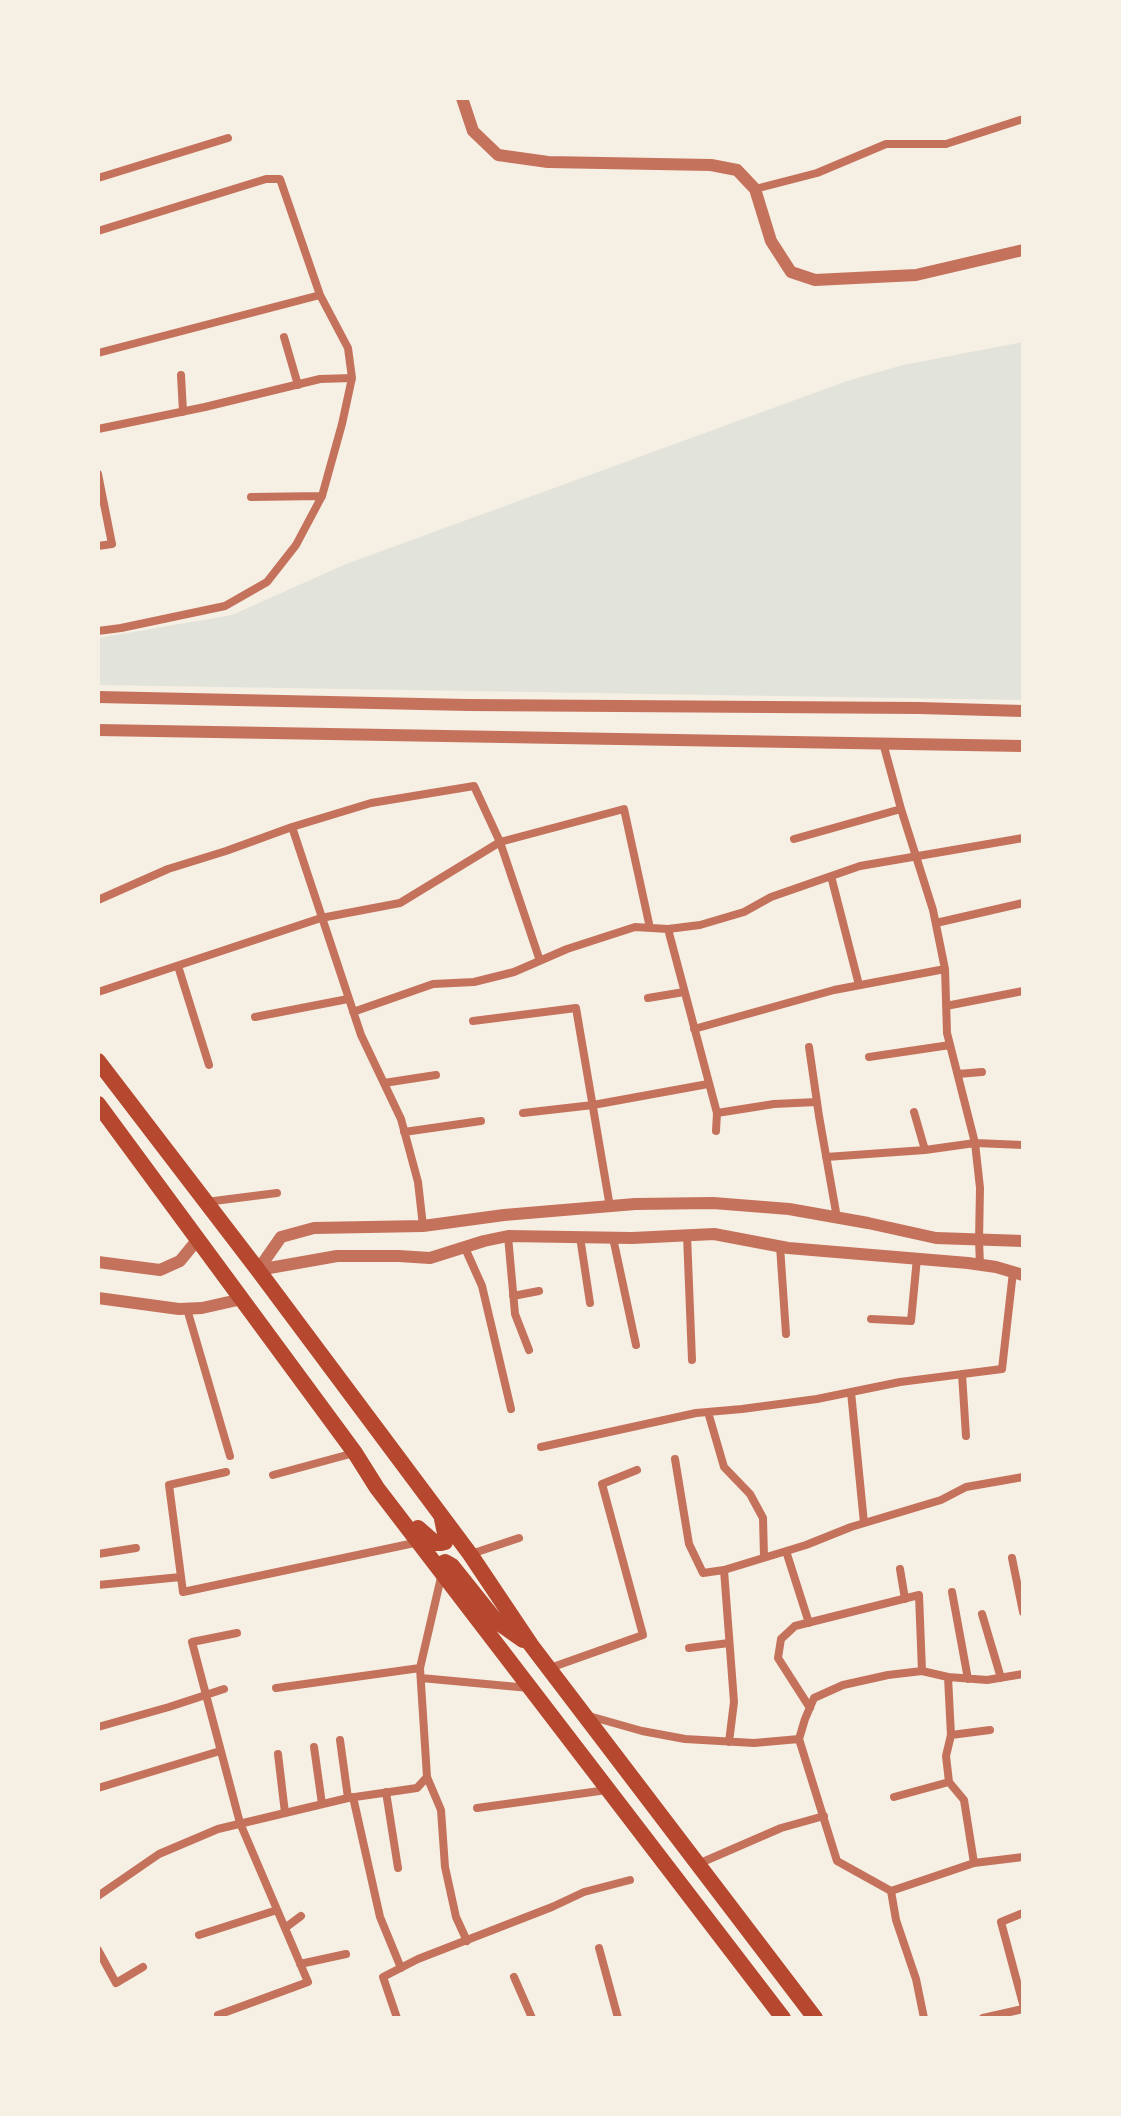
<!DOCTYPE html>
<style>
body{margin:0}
#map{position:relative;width:1121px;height:2116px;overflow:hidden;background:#f6efe4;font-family:Arial,sans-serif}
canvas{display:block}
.frame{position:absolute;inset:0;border:100px solid #f6efe4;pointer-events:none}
</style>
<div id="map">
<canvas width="1121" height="2116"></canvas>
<div class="frame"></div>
</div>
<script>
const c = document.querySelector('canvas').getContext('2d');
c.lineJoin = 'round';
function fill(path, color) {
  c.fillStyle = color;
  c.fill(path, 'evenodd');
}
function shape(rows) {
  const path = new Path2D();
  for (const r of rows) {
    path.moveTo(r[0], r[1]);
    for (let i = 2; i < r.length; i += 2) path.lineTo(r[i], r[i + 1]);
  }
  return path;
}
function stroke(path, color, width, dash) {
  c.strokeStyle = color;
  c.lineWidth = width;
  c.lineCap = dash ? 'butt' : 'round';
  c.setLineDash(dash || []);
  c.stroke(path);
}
const green = shape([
 [1023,342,1023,700,98,685,98,638,232,615,346,564,847,381,903,365]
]);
const minor = shape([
 [98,178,228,138],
 [755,189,817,173,886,144,946,144,1023,119],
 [98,231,266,179,280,179,320,295,348,348,352,378,342,424,322,496,296,545,267,582,225,606,121,628,98,631],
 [284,337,298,385],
 [98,353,320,295],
 [181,375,183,412],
 [98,429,205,407,320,379,352,378],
 [98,474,112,544,98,546],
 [251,497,322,496],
 [883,743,901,809,933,910,945,969,947,1033,975,1143,980,1188,979,1240,980,1265],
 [292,827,361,1035,401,1119,418,1182,423,1226],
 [794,839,901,809],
 [831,876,859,985],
 [98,900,168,869,226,851,292,827,371,803,474,786,500,842,540,961],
 [936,923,1023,903],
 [668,929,717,1113,716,1131],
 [178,966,209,1065],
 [98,992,321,918,400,903,500,842,624,809,650,928],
 [648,998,684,992],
 [946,1006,1023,991],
 [353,1012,433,984,474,982,514,972,567,949,635,927,668,929,700,925,744,912,771,897,860,866,1023,838],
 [255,1017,348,999],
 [473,1021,576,1008,610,1207],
 [694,1029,834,990,945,969],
 [809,1047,819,1116,837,1218],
 [869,1057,950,1045],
 [958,1074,982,1072],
 [384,1083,436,1075],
 [914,1112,925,1150],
 [523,1113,593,1105,708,1084],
 [717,1113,774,1104,817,1102],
 [404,1132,481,1121],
 [826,1157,925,1150,975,1143,1023,1145],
 [206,1202,277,1193],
 [687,1235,692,1360],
 [508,1236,515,1314,529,1350],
 [580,1237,590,1303],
 [613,1238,636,1345],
 [780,1246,786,1334],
 [465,1248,482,1286,511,1409],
 [513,1296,539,1291],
 [187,1309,230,1456],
 [871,1319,911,1321,917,1258],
 [962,1374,966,1436],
 [851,1392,864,1523],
 [708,1412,724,1467,750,1494,763,1518,764,1557],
 [541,1447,696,1413,742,1409,817,1399,900,1382,1002,1369,1013,1272],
 [675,1459,689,1544,703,1573,724,1570],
 [226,1472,169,1485,183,1592,419,1542],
 [273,1475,354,1453],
 [786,1551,809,1623],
 [98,1554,136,1548],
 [471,1554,519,1538],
 [1012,1558,1023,1612],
 [900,1569,905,1599],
 [98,1585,181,1577],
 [952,1592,968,1679],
 [982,1614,1001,1678],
 [689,1648,729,1643],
 [550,1668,643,1635,602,1484,637,1470],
 [948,1677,951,1735,946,1756,949,1782,964,1800,974,1863],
 [421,1678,529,1688],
 [276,1688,420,1668],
 [810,1708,778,1658,781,1639,795,1626,919,1595,922,1671],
 [589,1716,642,1731,685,1739,754,1743,799,1739,805,1719,814,1698,843,1685,888,1675,922,1671,948,1677,987,1680,1023,1674],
 [98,1727,169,1707,224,1689],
 [951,1735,990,1730],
 [799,1739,837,1861,891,1891,896,1920,916,1979,924,2018],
 [340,1740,348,1798],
 [729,1742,734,1702,724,1570,806,1545,851,1527,941,1500,966,1487,1023,1477],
 [314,1747,322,1804],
 [278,1754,285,1813],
 [427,1777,441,1810,445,1867,456,1917,467,1941],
 [98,1788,220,1751],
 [386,1792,398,1868],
 [353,1797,380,1917,401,1968],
 [894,1797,949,1782],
 [477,1808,607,1790],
 [698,1864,781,1828,824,1816],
 [891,1891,974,1863,1023,1857],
 [98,1896,159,1854,218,1829,348,1798,417,1788,427,1777,420,1668,442,1573],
 [1023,1913,1001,1922,1023,2004],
 [285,1928,301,1916],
 [199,1935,277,1910],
 [599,1948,618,2018],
 [98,1950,116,1983,143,1967],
 [300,1964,346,1954],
 [514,1977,532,2018],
 [218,2015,308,1982,240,1823,192,1642,237,1633],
 [397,2018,383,1977,418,1959,552,1907,584,1892,630,1880],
 [983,2018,1023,2009]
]);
const tertiary = shape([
 [462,98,473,131,498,155,548,162,711,165,737,170,755,189,771,241,791,272,815,280,916,275,1023,250],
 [98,697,468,705,919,708,1023,711],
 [98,730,1023,746],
 [98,1262,160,1270,180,1261,198,1239],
 [258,1270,281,1237,314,1228,423,1226,504,1215,635,1204,713,1203,789,1209,868,1223,936,1238,1023,1241],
 [258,1270,337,1256,399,1256,430,1258,484,1241,508,1236,632,1238,714,1234,788,1248,968,1263,996,1267,1023,1275],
 [98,1298,179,1309,202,1308,242,1299]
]);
const primary = shape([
 [98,1061,258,1270,470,1554,531,1645,815,2018],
 [98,1104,355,1453,377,1488,783,2018],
 [418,1528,435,1543,441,1543,445,1542,446,1538,442,1519],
 [438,1567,445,1562,452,1566,496,1621,523,1640]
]);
fill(green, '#e2e4dc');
stroke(minor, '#c5725c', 8);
stroke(tertiary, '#c5725c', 12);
stroke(primary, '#b5482f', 16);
</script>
